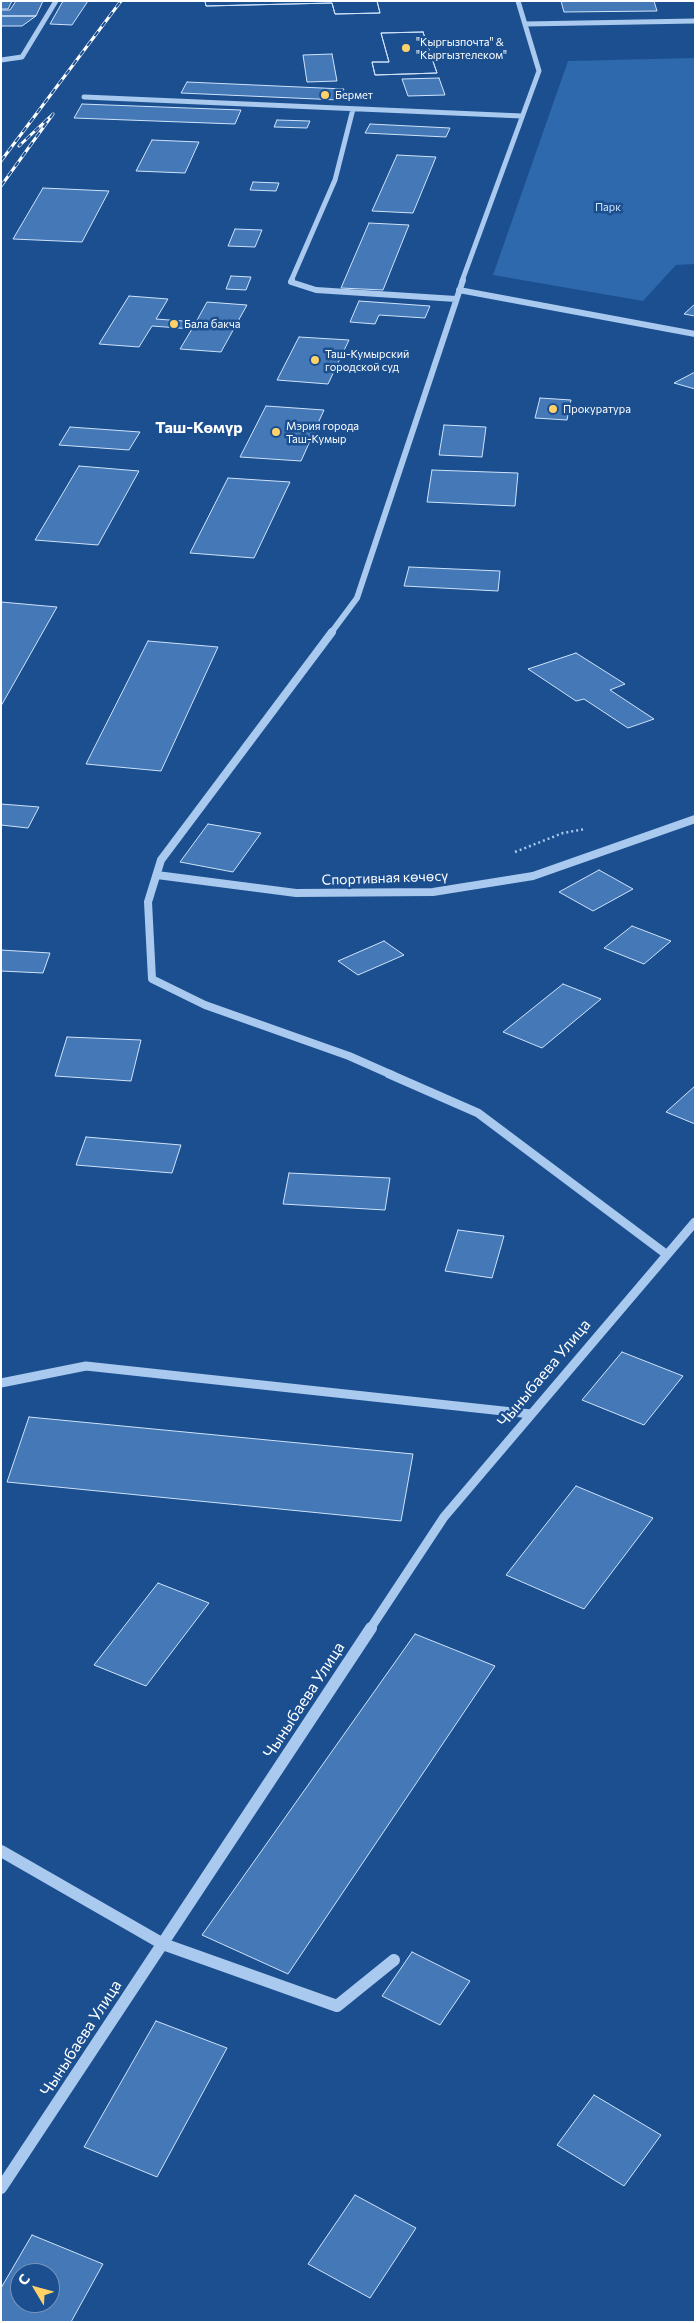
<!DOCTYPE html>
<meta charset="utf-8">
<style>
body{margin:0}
#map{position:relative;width:696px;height:2323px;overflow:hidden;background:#1b4f8f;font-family:Commissioner,sans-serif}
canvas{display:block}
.frame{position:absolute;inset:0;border:2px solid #fff;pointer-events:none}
.north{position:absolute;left:10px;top:2263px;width:50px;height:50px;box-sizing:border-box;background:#1b4f8f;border:1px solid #7695bc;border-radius:50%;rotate:307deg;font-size:14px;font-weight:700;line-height:20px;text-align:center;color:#fff}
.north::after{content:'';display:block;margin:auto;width:18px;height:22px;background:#ffd166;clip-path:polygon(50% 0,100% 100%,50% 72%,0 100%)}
</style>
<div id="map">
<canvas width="696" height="2323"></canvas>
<div class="frame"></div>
<div class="north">С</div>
</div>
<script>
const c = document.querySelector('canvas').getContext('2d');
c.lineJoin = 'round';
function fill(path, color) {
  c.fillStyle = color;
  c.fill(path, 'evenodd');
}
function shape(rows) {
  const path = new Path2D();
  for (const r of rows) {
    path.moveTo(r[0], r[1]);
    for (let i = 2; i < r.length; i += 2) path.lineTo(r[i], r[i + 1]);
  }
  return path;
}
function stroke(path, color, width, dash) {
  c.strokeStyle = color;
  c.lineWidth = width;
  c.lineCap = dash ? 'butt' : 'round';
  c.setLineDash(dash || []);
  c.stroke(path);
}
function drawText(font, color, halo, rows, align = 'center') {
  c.font = font + ' Commissioner,sans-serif';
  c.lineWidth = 5;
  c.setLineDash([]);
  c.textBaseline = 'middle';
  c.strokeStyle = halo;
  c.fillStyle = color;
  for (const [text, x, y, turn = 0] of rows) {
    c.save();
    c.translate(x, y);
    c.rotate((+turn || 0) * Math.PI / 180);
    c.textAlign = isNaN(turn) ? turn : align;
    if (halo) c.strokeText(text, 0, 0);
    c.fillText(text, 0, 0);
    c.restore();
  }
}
const green = shape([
 [695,58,695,264,676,265,643,301,493,275,568,61]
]);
const building = shape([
 [1,1,12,1,8,9,1,9,1,1],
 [16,1,43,1,36,16,1,16,1,10,10,10,16,1],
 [63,1,88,1,72,25,50,24,63,1],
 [205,1,377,1,380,13,335,14,332,3,206,6,205,1],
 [205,1,377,1,380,13,335,14,332,3,206,6,205,1],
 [561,1,654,1,657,11,564,12,561,1],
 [1,16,36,16,22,26,1,26,1,16],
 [423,32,437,73,375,75,372,62,389,62,381,33,423,32],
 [423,32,437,73,375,75,372,62,389,62,381,33,423,32],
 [332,54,337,81,307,82,303,55,332,54],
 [439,78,445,95,408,96,402,79,439,78],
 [187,82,344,89,339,100,181,93,187,82],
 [82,104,241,110,235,124,74,118,82,104],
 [277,120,310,121,307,128,274,127,277,120],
 [370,124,450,128,446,137,365,133,370,124],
 [152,140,199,142,185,173,136,171,152,140],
 [397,155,436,157,413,213,372,211,397,155],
 [253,182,279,183,276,191,250,190,253,182],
 [43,188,109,191,82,242,13,239,43,188],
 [369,223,409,225,383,290,341,288,369,223],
 [235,229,262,230,255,247,228,246,235,229],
 [231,276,251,277,246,290,226,289,231,276],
 [129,296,168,299,156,319,196,322,207,302,247,305,221,352,180,349,192,329,152,326,139,347,99,344,129,296],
 [359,301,430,306,425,318,379,315,375,324,350,322,359,301],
 [695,304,695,316,684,314,695,304],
 [299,337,349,340,328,384,277,380,299,337],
 [695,372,695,389,674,383,695,372],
 [540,398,571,400,567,420,535,418,540,398],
 [266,406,324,410,301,461,240,457,266,406],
 [444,425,486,427,482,457,439,455,444,425],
 [70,427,140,432,129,450,59,445,70,427],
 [79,466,139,471,98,545,35,540,79,466],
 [432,470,518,473,515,506,427,502,432,470],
 [228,478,290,482,254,558,190,553,228,478],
 [409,567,500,571,498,591,404,586,409,567],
 [1,602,57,607,1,706,1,602],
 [148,641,218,647,161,771,86,764,148,641],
 [576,653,625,684,610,690,654,719,628,728,584,699,576,701,528,669,576,653],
 [1,804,39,807,28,828,1,825,1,804],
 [208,824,261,833,233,872,180,862,208,824],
 [599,870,633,889,593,911,559,892,599,870],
 [632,926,671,941,644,964,604,948,632,926],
 [384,941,404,955,358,975,338,961,384,941],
 [1,950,50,953,43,973,1,971,1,950],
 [563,984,601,999,542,1048,503,1032,563,984],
 [67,1037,141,1040,131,1081,55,1076,67,1037],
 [695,1086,695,1124,666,1112,695,1086],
 [86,1137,181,1145,172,1173,76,1165,86,1137],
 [289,1173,390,1178,385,1210,283,1204,289,1173],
 [458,1230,504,1236,492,1278,445,1271,458,1230],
 [622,1352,683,1376,644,1425,582,1400,622,1352],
 [29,1417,413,1454,401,1521,7,1482,29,1417],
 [576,1486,653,1518,584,1609,506,1575,576,1486],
 [158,1583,209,1603,146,1686,94,1665,158,1583],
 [415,1634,495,1666,288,1974,202,1935,415,1634],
 [412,1952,470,1981,440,2025,382,1996,412,1952],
 [156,2021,227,2048,157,2177,84,2147,156,2021],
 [594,2095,661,2135,624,2186,557,2145,594,2095],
 [355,2195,416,2228,370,2298,308,2264,355,2195],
 [32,2235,103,2264,71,2322,1,2322,1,2288,32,2235],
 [20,2273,50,2273,50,2303,20,2303,20,2273]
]);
const path = shape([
 [515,852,563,833,585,829]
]);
const minorFar4 = shape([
 [525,24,695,21],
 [1,60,22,57,56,1],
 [84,97,522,116],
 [291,281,335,180,353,109],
 [462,281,539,71,518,1]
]);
const minorFar3 = shape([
 [292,280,291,282,316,290,456,299],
 [459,290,695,334],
 [331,633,357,598,463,280]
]);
const minorFar2 = shape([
 [332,632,161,860,148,902,152,979,205,1005,349,1056,392,1075],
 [157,875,296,893,433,892,533,876,695,819]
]);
const minorFar1 = shape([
 [389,1074,478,1113,666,1254],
 [1,1383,86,1366,531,1414],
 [370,1629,444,1517,695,1222]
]);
const minor = shape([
 [1,1851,163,1944,337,2006,394,1960],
 [1,2188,371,1628]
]);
const rail = shape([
 [1,161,121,1],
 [1,186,53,114,19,146]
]);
const markers = [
 [406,48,5,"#ffd166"],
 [325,95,5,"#ffd166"],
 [174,324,5,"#ffd166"],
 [315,360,5,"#ffd166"],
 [553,409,5,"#ffd166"],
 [276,432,5,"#ffd166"]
];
const farPoinames = [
 ["\"Кыргызпочта\" &",416,42],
 ["\"Кыргызтелеком\"",416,55],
 ["Бермет",335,95],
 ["Бала бакча",184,324],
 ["Таш-Кумырский",325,354],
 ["городской суд",325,367],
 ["Прокуратура",563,409],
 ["Мэрия города",286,426],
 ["Таш-Кумыр",286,439]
];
const farParknames = [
 ["Парк",608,207]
];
const streetNames = [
 ["Спортивная көчөсү",385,878,-2]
];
const farDistrictnames = [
 ["Таш-Көмүр",199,428]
];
const nearStreetnames = [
 ["Чыныбаева Улица",544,1373,-50],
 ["Чыныбаева Улица",304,1700,-57],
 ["Чыныбаева Улица",81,2038,-57]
];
fill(green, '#2e69ad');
fill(building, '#4478b7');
stroke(building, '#cfe3fa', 1);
stroke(path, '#a9c9ee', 2.5, [2, 3]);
stroke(minorFar4, '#a9c9ee', 5);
stroke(minorFar3, '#a9c9ee', 6);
stroke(minorFar2, '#a9c9ee', 8);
stroke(minorFar1, '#a9c9ee', 9);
stroke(minor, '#a9c9ee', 12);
stroke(rail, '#fff', 3);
stroke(rail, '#1b4f8f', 2, [6]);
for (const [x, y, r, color] of markers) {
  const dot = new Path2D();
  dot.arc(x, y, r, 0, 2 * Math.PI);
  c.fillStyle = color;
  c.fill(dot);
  stroke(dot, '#1b4f8f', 2);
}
drawText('11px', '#fff', '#1b4f8f', farPoinames, 'left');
drawText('11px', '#cfe3fa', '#1b4f8f', farParknames);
drawText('14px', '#fff', '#1b4f8f', streetNames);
drawText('bold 16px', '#fff', '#1b4f8f', farDistrictnames);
drawText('16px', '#fff', '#1b4f8f', nearStreetnames);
</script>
